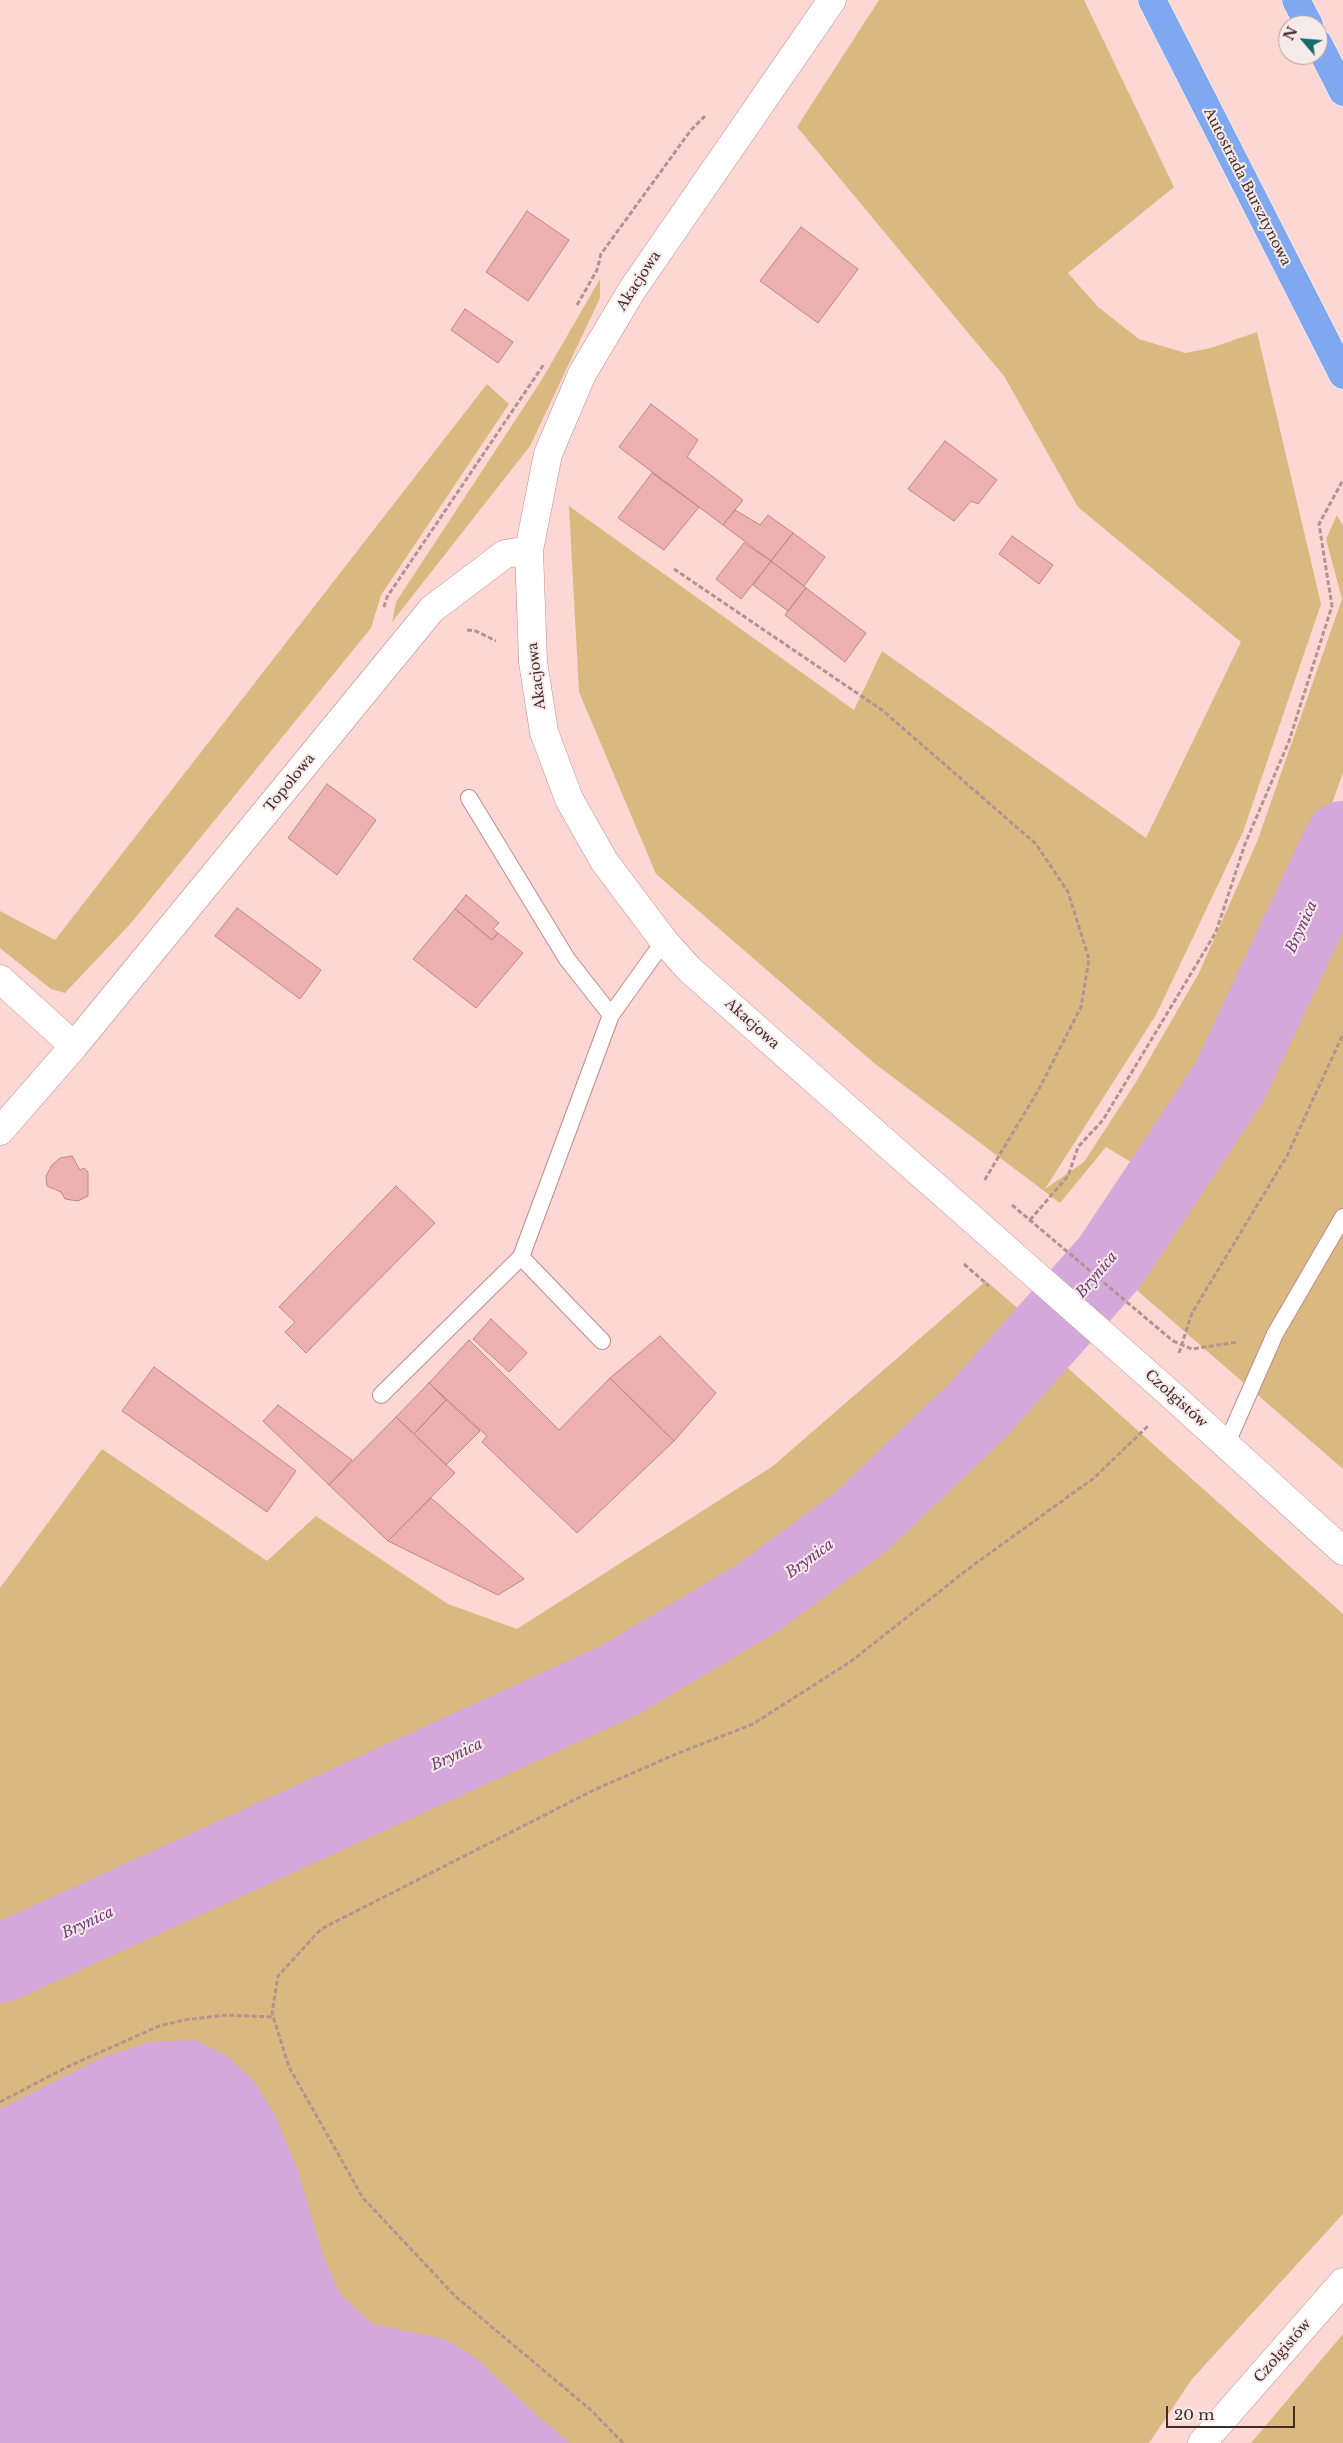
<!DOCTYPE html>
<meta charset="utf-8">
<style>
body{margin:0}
#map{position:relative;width:1343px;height:2443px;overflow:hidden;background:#fcd7d4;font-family:"Libre Baskerville",serif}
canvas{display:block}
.north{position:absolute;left:1278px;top:15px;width:50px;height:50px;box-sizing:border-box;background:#f7ebea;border:1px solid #af9e9d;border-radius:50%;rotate:297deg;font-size:14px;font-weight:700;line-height:20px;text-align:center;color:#432b2a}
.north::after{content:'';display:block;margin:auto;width:18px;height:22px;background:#1a676d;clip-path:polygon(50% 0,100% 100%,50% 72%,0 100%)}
.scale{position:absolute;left:1166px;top:2406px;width:129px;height:22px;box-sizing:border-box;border:2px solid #432b2a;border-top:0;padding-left:6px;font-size:15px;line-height:18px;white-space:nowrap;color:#432b2a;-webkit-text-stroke:4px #f7ebea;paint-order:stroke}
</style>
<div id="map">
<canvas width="1343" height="2443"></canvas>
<div class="north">N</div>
<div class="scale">20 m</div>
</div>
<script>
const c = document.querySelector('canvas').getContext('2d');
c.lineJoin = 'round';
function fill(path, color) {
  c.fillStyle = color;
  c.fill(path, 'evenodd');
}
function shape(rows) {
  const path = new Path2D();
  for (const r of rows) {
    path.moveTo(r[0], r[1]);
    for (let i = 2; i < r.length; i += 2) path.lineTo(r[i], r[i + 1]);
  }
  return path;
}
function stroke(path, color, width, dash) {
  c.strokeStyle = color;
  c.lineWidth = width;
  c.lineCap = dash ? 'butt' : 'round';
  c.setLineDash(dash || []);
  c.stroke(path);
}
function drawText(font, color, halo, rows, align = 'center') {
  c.font = font + ' "Libre Baskerville",serif';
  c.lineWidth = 4;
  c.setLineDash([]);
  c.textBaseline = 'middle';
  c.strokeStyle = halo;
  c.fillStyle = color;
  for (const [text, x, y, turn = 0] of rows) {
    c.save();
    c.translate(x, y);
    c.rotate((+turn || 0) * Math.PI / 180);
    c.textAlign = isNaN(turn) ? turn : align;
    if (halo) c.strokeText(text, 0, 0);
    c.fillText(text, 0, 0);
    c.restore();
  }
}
const green = shape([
 [879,0,1084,0,1174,187,1068,273,1098,307,1139,339,1185,353,1211,348,1257,332,1321,604,1243,832,1156,1015,1045,1189,1084,1162,1136,1082,1199,973,1257,842,1342,599,1326,539,1337,515,1343,526,1343,773,1320,836,1234,1022,1146,1171,1106,1147,1060,1203,874,1063,656,874,579,692,569,506,854,710,882,651,1146,838,1241,642,1078,507,1004,376,797,127],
 [600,279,600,298,530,446,392,622,396,602,541,381],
 [487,384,509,404,381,595,371,628,131,923,65,993,51,989,0,948,0,911,55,940],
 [1343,900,1343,1469,1124,1279,1210,1165,1307,986],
 [986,1281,1028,1317,764,1570,618,1658,0,1943,0,1588,102,1449,267,1561,316,1516,448,1604,517,1629,773,1466],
 [1051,1353,1343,1614,1343,2214,1192,2379,1149,2443,0,2443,0,1991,228,1892,693,1664,877,1534],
 [1343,2334,1343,2443,1251,2443]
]);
const water = shape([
 [195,2040,227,2056,254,2081,275,2115,298,2171,324,2258,340,2294,373,2324,445,2339,476,2358,541,2419,571,2443,0,2443,0,2109,103,2057,150,2042]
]);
const river = shape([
 [0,1964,620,1680,759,1597,863,1520,978,1410,1110,1262,1229,1083,1343,840]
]);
const building = shape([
 [527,211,569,240,528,301,486,272,527,211],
 [801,227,858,269,818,323,760,281,801,227],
 [465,309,513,342,498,363,451,330,465,309],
 [651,404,698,440,687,457,743,500,723,525,619,447,651,404],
 [945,441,997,480,978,504,971,501,954,521,908,489,945,441],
 [652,473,699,507,664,550,618,518,652,473],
 [735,510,760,525,768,515,793,533,771,561,723,525,735,510],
 [793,533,825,557,804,586,771,561,793,533],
 [1012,536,1053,565,1039,584,999,554,1012,536],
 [744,543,771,561,741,599,716,579,744,543],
 [771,561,806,588,788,611,753,585,771,561],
 [806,588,866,633,845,662,785,615,806,588],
 [327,784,376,820,337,875,288,838,327,784],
 [466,895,499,923,493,929,498,933,492,940,455,909,466,895],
 [237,908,321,970,300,999,215,936,237,908],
 [455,909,492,940,498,933,523,953,476,1008,413,959,455,909],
 [72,1156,80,1170,84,1168,88,1172,88,1196,78,1201,65,1199,61,1192,47,1186,46,1176,52,1165,60,1158,72,1156],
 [396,1186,435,1223,306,1353,285,1332,295,1322,279,1307,396,1186],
 [491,1319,527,1353,509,1372,473,1339,491,1319],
 [660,1336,716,1393,674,1441,610,1378,660,1336],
 [469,1340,559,1430,610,1378,674,1441,577,1533,482,1442,487,1436,429,1383,469,1340],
 [154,1367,296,1471,267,1512,122,1411,154,1367],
 [429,1383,446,1400,414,1434,396,1417,429,1383],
 [446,1400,480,1431,446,1465,414,1434,446,1400],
 [278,1405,352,1460,329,1485,263,1421,278,1405],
 [396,1417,455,1473,388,1541,329,1485,396,1417],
 [431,1498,524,1579,498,1595,388,1541,431,1498]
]);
const path = shape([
 [577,305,597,270,601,254,691,130,705,116],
 [674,569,882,710,1036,844,1068,892,1089,959,1081,1007,1039,1089,984,1181],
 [384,607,387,597,544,364],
 [467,630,476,631,496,641],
 [1030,1220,1068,1176,1078,1147,1103,1120,1216,932,1245,844,1289,741,1332,606,1319,524,1343,480],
 [964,1264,989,1286],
 [1173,1341,1192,1349,1238,1342],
 [1179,1353,1192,1313,1287,1156,1343,1034],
 [0,2102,67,2067,159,2026,184,2020,226,2015,273,2017],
 [623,2443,592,2411,455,2296,363,2198,289,2067,272,2013,278,1976,321,1929,594,1790,676,1754,753,1724,850,1662,972,1566,1094,1478,1149,1425]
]);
const service = shape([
 [469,798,567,959,611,1015],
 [602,1341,521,1257,611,1015,664,941],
 [381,1395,521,1257],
 [1226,1445,1275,1334,1343,1217]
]);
const minor = shape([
 [0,979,74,1046],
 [0,1131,74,1046,432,609,505,554,529,550]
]);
const tertiary = shape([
 [832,0,632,290,582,374,548,454,529,550,533,662,544,732,569,799,604,861,664,941,689,969,1167,1391,1343,1551],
 [1202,2443,1343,2282]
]);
const motorway = shape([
 [1152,0,1343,375],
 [1296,0,1309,25],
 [1318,43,1343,92]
]);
const pathBridge = shape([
 [1012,1205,1173,1341]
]);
const streetNames = [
 ["Autostrada Bursztynowa",1247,187,63],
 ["Akacjowa",639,281,-57],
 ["Akacjowa",537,676,-97],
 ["Topolowa",290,783,-51],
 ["Akacjowa",752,1024,42],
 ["Czołgistów",1176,1399,42],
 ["Czołgistów",1283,2351,-49]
];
const waterNames = [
 ["Brynica",1302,927,-65],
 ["Brynica",1097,1275,-50],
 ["Brynica",810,1559,-36],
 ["Brynica",457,1755,-25],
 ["Brynica",88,1923,-25]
];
fill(green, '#d9b97f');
fill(water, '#d5a8dc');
stroke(river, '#d5a8dc', 78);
fill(building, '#ecb1ae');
stroke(building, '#bf8684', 1);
stroke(service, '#c38b88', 18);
stroke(minor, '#c38b88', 29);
stroke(tertiary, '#c38b88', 29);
stroke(motorway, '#fff', 29);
stroke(path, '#b39391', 3, [5, 2.5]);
stroke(service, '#fff', 16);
stroke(minor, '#fff', 28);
stroke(tertiary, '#fff', 28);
stroke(motorway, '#80a8f1', 28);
stroke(pathBridge, '#b39391', 3, [5, 2.5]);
drawText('14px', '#432b2a', '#f7ebea', streetNames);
drawText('italic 15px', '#6f3878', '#f7ebea', waterNames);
</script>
